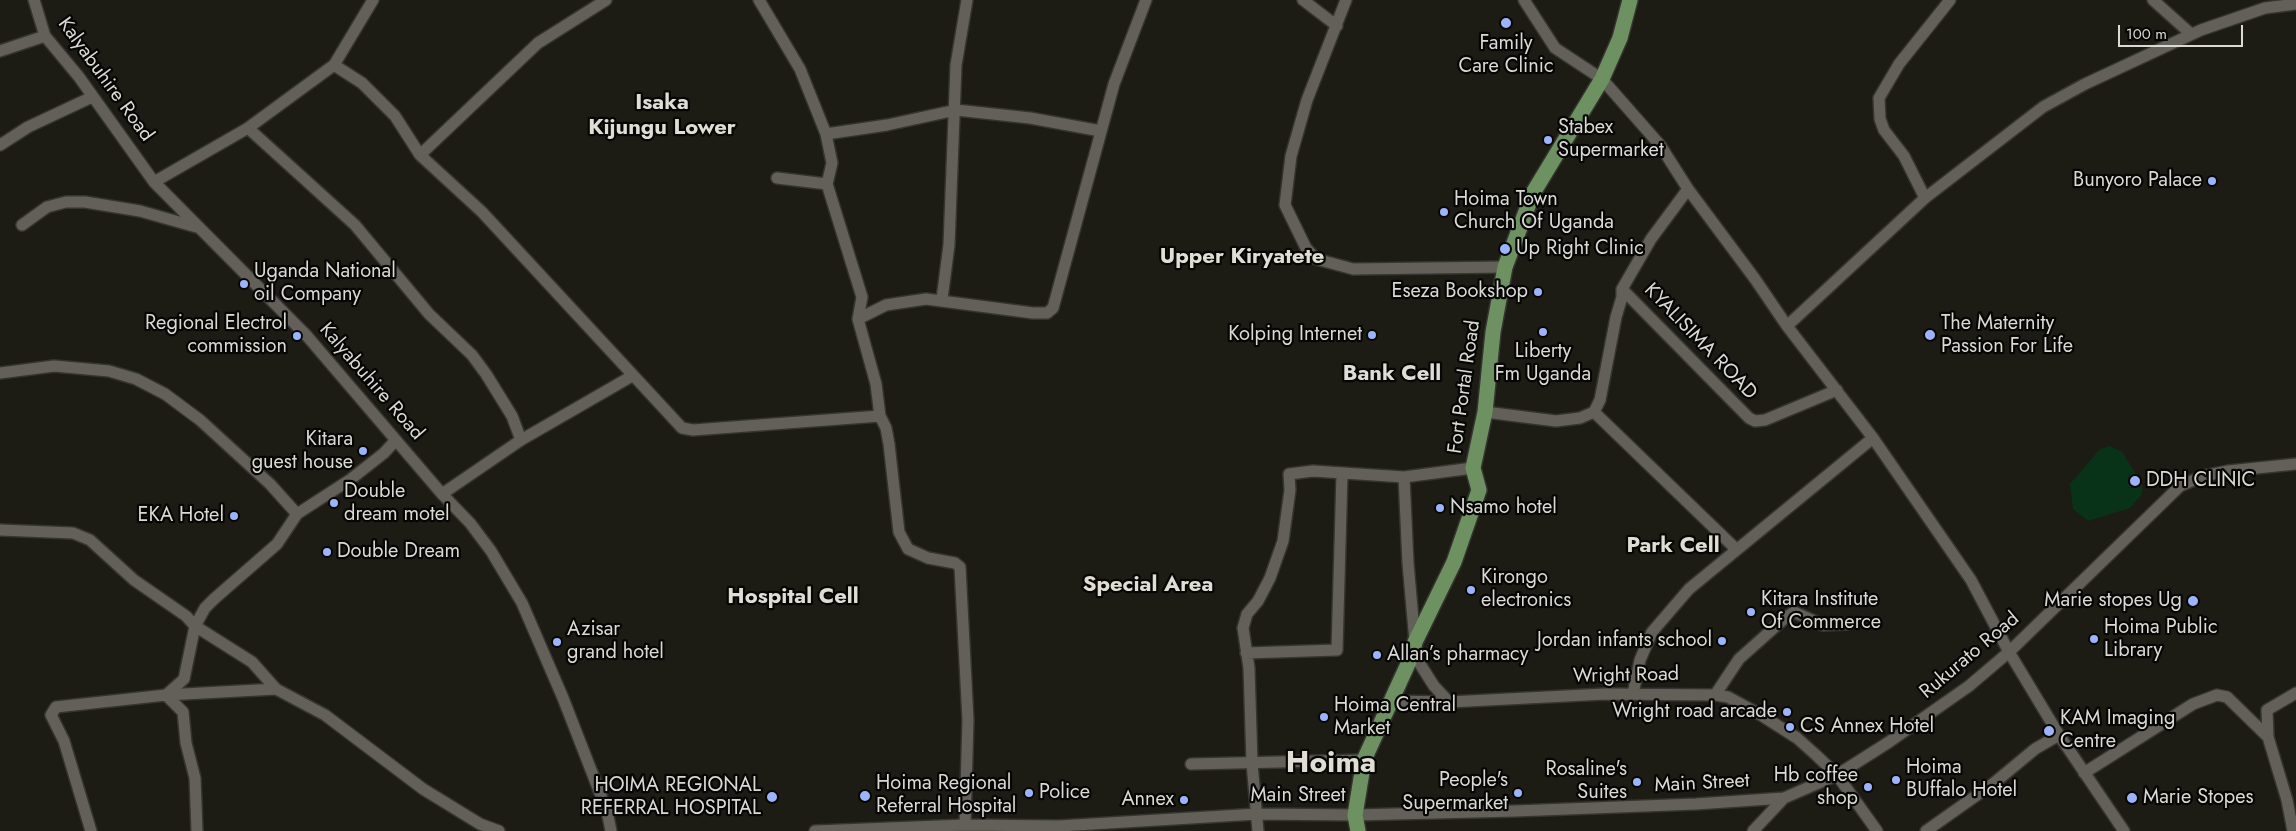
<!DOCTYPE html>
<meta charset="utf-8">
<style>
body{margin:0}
#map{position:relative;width:2296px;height:831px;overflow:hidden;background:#1c1b14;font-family:Jost,sans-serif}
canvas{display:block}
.scale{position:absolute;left:2118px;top:25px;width:125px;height:22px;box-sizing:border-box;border:2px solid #dad9d4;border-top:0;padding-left:6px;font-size:15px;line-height:18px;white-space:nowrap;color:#dad9d4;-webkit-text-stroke:4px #060604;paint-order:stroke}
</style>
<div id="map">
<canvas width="2296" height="831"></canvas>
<div class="scale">100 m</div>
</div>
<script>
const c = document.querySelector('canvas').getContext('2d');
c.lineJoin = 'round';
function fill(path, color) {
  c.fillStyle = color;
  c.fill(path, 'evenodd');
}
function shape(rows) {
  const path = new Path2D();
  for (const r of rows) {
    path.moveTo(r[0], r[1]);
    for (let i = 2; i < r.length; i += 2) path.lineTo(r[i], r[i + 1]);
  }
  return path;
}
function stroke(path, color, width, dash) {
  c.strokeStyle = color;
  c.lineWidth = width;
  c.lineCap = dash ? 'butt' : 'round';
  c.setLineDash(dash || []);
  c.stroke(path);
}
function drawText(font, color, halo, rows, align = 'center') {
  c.font = font + ' Jost,sans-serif';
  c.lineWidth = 4.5;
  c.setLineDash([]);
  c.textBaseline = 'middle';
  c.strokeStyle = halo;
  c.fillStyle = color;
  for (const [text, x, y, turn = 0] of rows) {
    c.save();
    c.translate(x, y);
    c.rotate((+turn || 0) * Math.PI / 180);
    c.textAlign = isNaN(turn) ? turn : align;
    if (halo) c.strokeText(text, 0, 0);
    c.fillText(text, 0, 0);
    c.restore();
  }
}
const green = shape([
 [2110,446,2122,452,2142,483,2142,494,2130,508,2088,521,2073,509,2070,484,2100,449]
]);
const minor = shape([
 [34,0,45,36,79,77,154,182,307,336,442,494,470,523,491,551,522,603,563,698,607,811,611,831],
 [759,0,800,69,826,134,832,163,827,184,862,297,858,319,876,384,880,416,886,428,889,444,899,532,908,549,928,558,955,563,960,567,968,720,965,825],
 [1303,0,1337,26],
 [1346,0,1307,100,1291,156,1285,205,1306,248,1316,259,1353,269,1505,267],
 [1524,0,1555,48,1602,79,1660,145,1688,189,1755,279,1787,326,1873,438,1971,580,2009,652,2059,735,2124,831],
 [2153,0,2191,34],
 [0,51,45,36],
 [334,65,362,83,395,116,420,155,482,212,682,428,693,430,880,416],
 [248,128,355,225,429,314,472,355,486,374,512,416,521,440],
 [826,134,887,125,956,110,1030,118,1101,131],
 [0,145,28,127,92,97],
 [420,155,538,43,606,0],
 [777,178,827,184],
 [154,182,248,128,334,65,373,0],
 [1925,198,1904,156,1884,130,1880,119,1879,98,1899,64,1950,0],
 [22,225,47,207,66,202,85,202,140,211,200,228],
 [1622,289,1749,418,1755,421,1765,420,1837,390],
 [942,299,949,245,956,65,967,0],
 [858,319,886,305,926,299,1033,313,1047,313,1053,308,1114,84,1146,0],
 [1787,326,1925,198,2043,107,2085,84,2201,30,2265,8,2296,4],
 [0,373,54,366,109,371,136,379,165,394,200,420,270,484,297,514],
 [1485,412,1556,421,1580,418,1594,412,1600,400,1616,317,1622,297,1622,289,1651,239,1688,189],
 [1594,412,1736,549],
 [1404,477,1408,563,1415,642],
 [442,494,521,440,632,376],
 [0,530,73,533,90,540,134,580,186,616,195,626,252,662,276,689,325,715,423,789,480,824,499,831],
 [1246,653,1337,650,1342,474],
 [1413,653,1434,686,1449,702],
 [1633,694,1640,660,1652,632,1689,589,1873,438],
 [1715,695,1739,659,1785,618,1794,612,1823,625,1848,624],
 [1391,701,1449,702,1605,694,1715,695,1728,697,1761,715,1797,738,1816,755,1837,775,1877,831],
 [1191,764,1364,760],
 [2084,773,2193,704,2217,695,2227,697,2268,737],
 [91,831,64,741,51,715,56,707,166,695,276,689],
 [197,831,195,778,186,743,183,712,166,695,184,679,195,626,205,608,214,599,277,544,297,514,351,479,384,453,396,440],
 [815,831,965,825,1059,826,1257,814,1355,815,1515,811,1696,804,1784,798,1837,775,1889,742,1969,686,2009,652,2180,486,2203,476,2228,471,2296,464],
 [1258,831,1252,763,1249,668,1243,628,1247,614,1258,601,1270,578,1283,541,1290,490,1289,474,1313,471,1404,477,1473,468],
 [1753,831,1784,798],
 [1926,831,1994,783,2035,749,2059,735],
 [2293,831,2287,800,2268,737,2267,710,2296,693]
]);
const major = shape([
 [1358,831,1355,815,1364,760,1413,653,1415,642,1454,562,1479,490,1473,468,1485,412,1493,332,1505,267,1533,193,1602,79,1620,38,1630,0]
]);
const markers = [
 [1506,23,6,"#9cb4fd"],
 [1548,140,5,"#9cb4fd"],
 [2212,181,5,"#9cb4fd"],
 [1444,212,5,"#9cb4fd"],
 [1505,249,6,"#9cb4fd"],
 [244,284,5,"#9cb4fd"],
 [1538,292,5,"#9cb4fd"],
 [1543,332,5,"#9cb4fd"],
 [1372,335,5,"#9cb4fd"],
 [1930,335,6,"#9cb4fd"],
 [297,336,5,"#9cb4fd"],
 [363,451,5,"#9cb4fd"],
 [2135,481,6,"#9cb4fd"],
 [334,503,5,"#9cb4fd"],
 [1440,508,5,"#9cb4fd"],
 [234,516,5,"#9cb4fd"],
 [327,552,5,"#9cb4fd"],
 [1471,590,5,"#9cb4fd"],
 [2193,601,6,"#9cb4fd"],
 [1751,612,5,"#9cb4fd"],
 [2094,639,5,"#9cb4fd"],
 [1722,641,5,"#9cb4fd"],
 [557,642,5,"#9cb4fd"],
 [1377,655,5,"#9cb4fd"],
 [1787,712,5,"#9cb4fd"],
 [1324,717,5,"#9cb4fd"],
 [1790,727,5,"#9cb4fd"],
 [2049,731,6,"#9cb4fd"],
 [1896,780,5,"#9cb4fd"],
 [1637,782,5,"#9cb4fd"],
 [1868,787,5,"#9cb4fd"],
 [1029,793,5,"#9cb4fd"],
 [1518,793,5,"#9cb4fd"],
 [865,796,6,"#9cb4fd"],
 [772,797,6,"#9cb4fd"],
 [2132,798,6,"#9cb4fd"],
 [1184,800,5,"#9cb4fd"]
];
const poiNames = [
 ["Family",1506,44,"center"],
 ["Care Clinic",1506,67,"center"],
 ["Stabex",1558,128],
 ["Supermarket",1558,151],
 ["Bunyoro Palace",2202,181,"right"],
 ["Hoima Town",1454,200],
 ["Church Of Uganda",1454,223],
 ["Up Right Clinic",1516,249],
 ["Uganda National",254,272],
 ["oil Company",254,295],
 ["Eseza Bookshop",1528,292,"right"],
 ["Regional Electrol",287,324,"right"],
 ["commission",287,347,"right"],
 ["The Maternity",1941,324],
 ["Passion For Life",1941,347],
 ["Kolping Internet",1362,335,"right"],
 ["Liberty",1543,352,"center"],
 ["Fm Uganda",1543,375,"center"],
 ["Kitara",353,440,"right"],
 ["guest house",353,463,"right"],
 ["DDH CLINIC",2146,481],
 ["Double",344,492],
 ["dream motel",344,515],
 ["Nsamo hotel",1450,508],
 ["EKA Hotel",224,516,"right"],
 ["Double Dream",337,552],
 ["Kirongo",1481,578],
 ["electronics",1481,601],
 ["Kitara Institute",1761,600],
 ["Of Commerce",1761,623],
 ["Marie stopes Ug",2182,601,"right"],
 ["Hoima Public",2104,628],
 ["Library",2104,651],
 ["Azisar",567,630],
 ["grand hotel",567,653],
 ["Jordan infants school",1712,641,"right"],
 ["Allan’s pharmacy",1387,655],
 ["Hoima Central",1334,706],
 ["Market",1334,729],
 ["Wright road arcade",1777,712,"right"],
 ["KAM Imaging",2060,719],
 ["Centre",2060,742],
 ["CS Annex Hotel",1800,727],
 ["Hoima",1906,768],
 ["BUffalo Hotel",1906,791],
 ["Rosaline's",1627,770,"right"],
 ["Suites",1627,793,"right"],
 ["Hb coffee",1858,776,"right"],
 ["shop",1858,799,"right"],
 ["People's",1508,781,"right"],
 ["Supermarket",1508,804,"right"],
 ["Hoima Regional",876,784],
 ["Referral Hospital",876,807],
 ["HOIMA REGIONAL",761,786,"right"],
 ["REFERRAL HOSPITAL",761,809,"right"],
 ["Police",1039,793],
 ["Marie Stopes",2143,798],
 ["Annex",1174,800,"right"]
];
const streetNames = [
 ["Kalyabuhire Road",105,80,54],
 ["KYALISIMA ROAD",1700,342,46],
 ["Kalyabuhire Road",371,382,49],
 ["Fort Portal Road",1465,387,-82],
 ["Rukurato Road",1970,656,-40],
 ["Wright Road",1626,676,-1],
 ["Main Street",1702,784,-3],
 ["Main Street",1298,796]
];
const quarterNames = [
 ["Isaka",662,104],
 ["Kijungu Lower",662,129],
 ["Upper Kiryatete",1242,258],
 ["Bank Cell",1392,375],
 ["Park Cell",1673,547],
 ["Special Area",1148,586],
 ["Hospital Cell",793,598]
];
const townNames = [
 ["Hoima",1331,765]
];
fill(green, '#093318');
stroke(minor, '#353430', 14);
stroke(major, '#353430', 18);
stroke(minor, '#626058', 11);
stroke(major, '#6d9161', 15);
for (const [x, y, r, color] of markers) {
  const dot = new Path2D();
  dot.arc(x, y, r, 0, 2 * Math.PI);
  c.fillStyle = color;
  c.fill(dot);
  stroke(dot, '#060604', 2);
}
drawText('20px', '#dad9d4', '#060604', poiNames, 'left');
drawText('20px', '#dad9d4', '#060604', streetNames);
drawText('bold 22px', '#e0ded4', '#060604', quarterNames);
drawText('bold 30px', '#e0ded4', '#060604', townNames);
</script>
